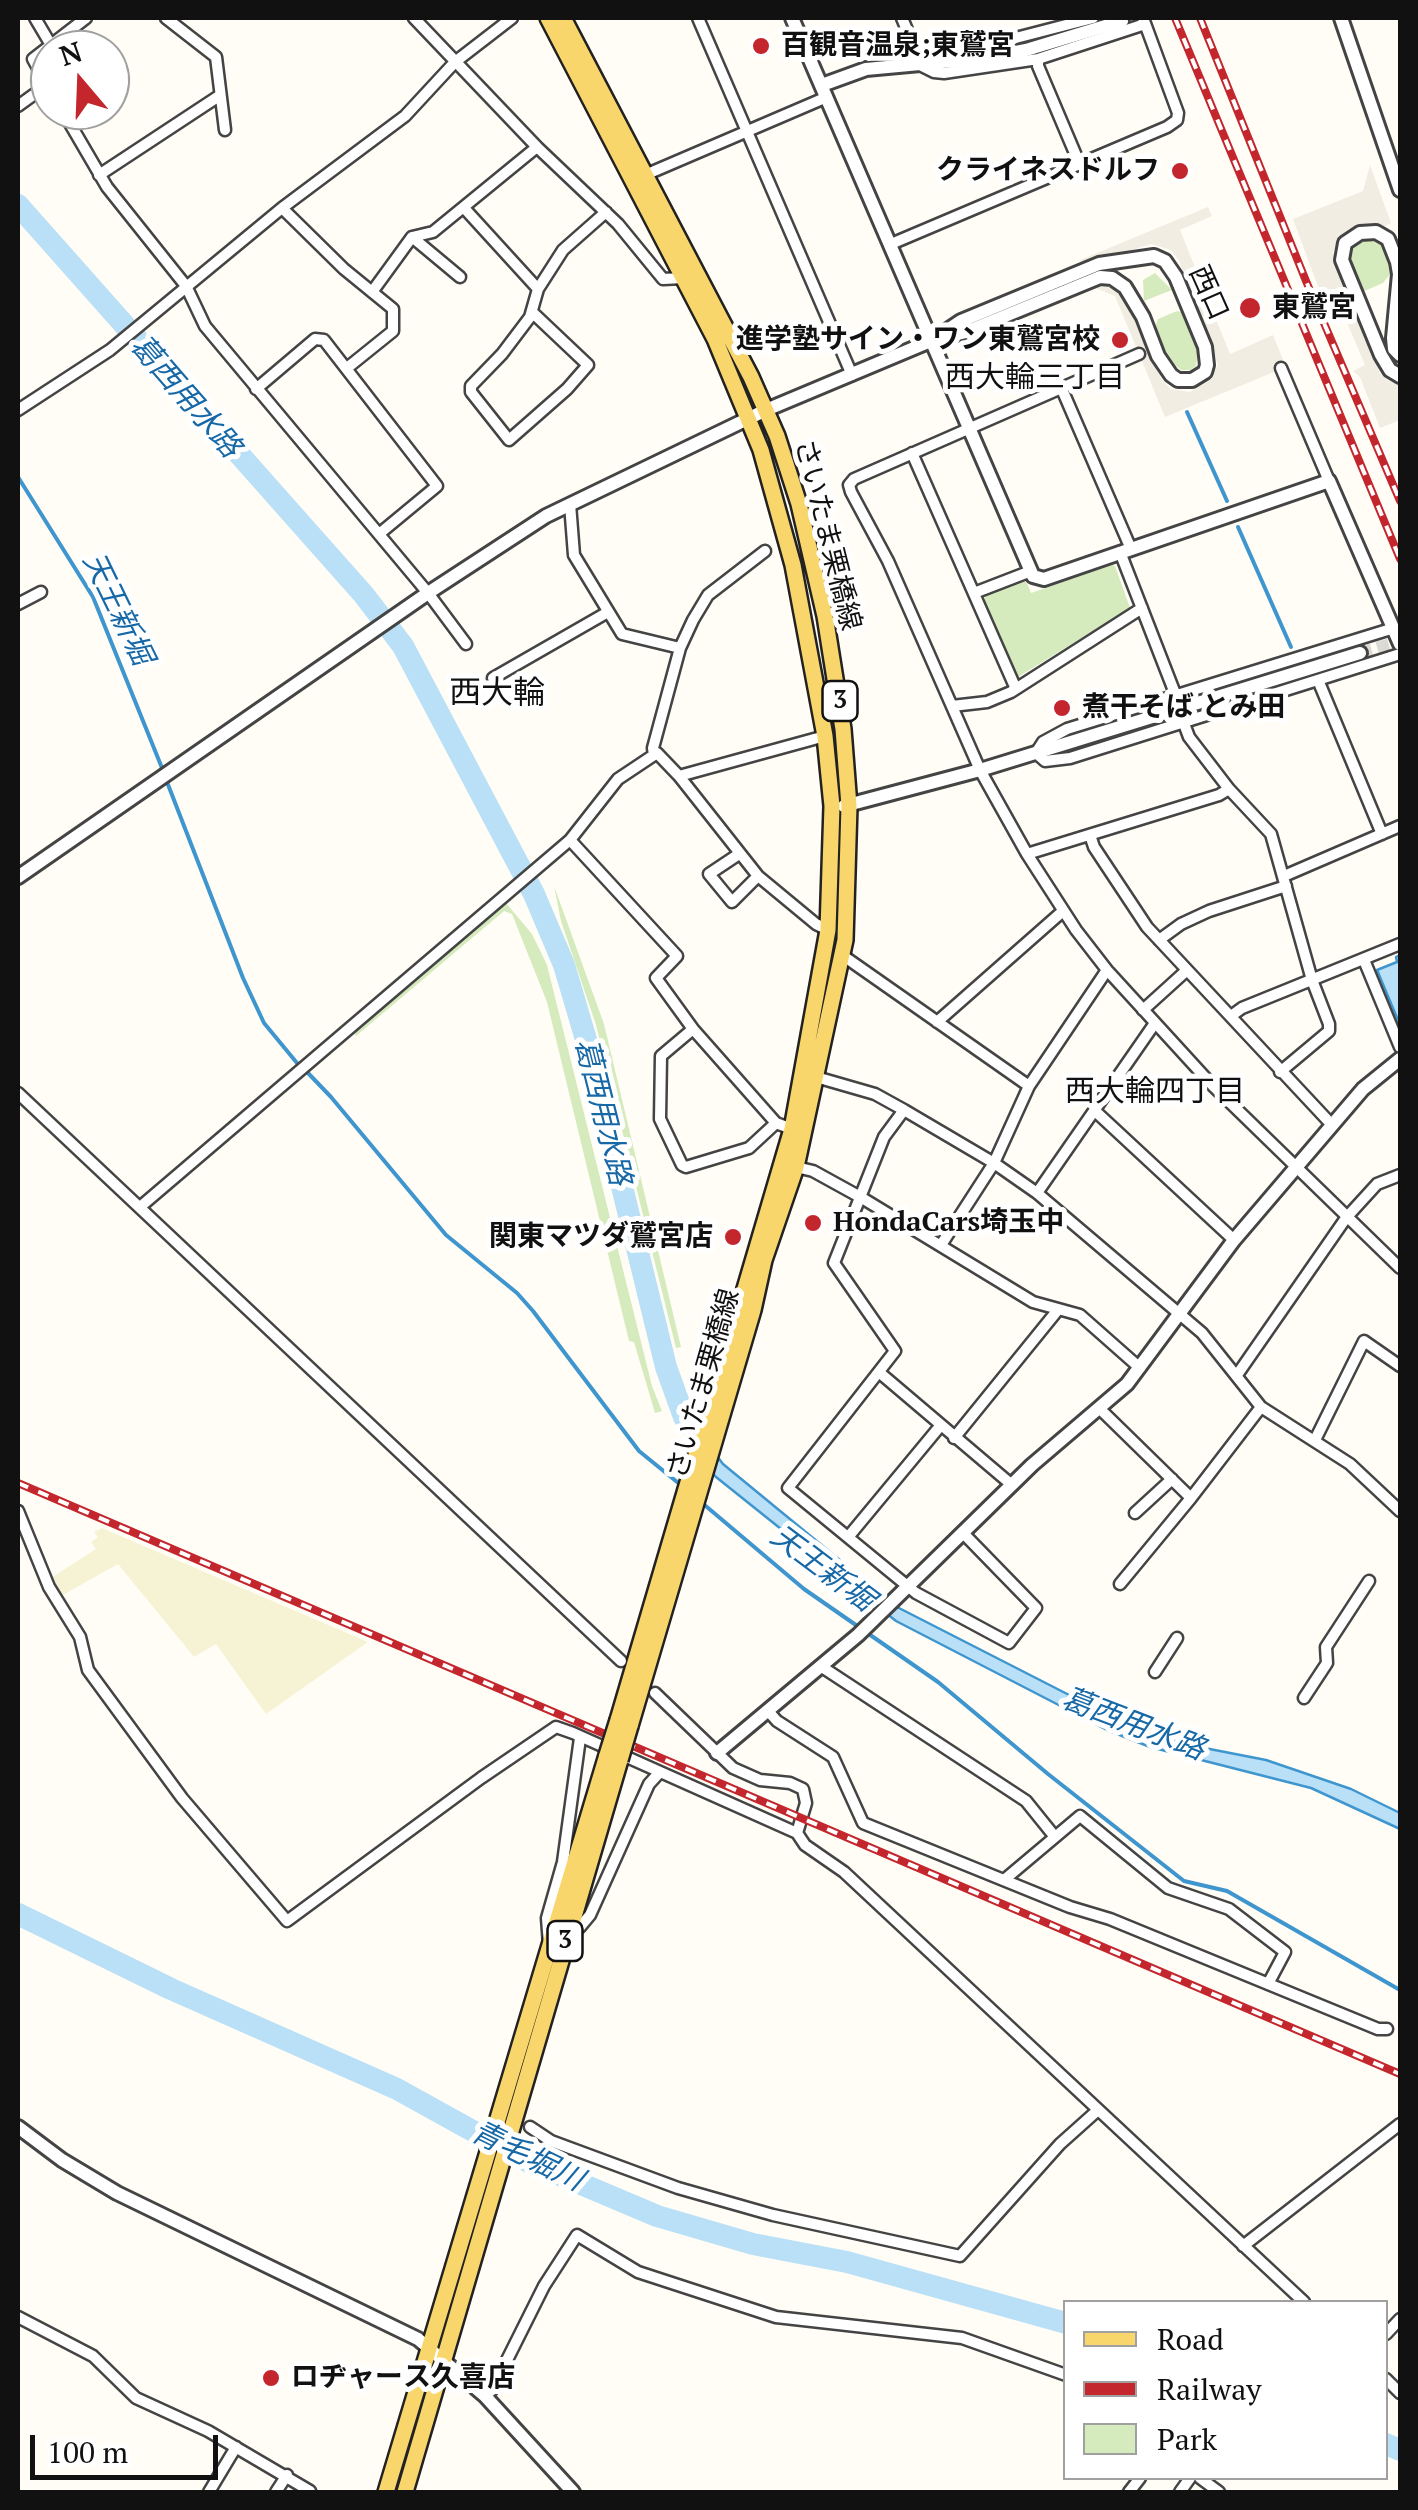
<!DOCTYPE html>
<meta charset="utf-8">
<style>
body{margin:0}
#map{position:relative;width:1418px;height:2510px;overflow:hidden;background:#fffdf5;font-family:"PT Serif",serif}
canvas{display:block}
.frame{position:absolute;inset:0;border:20px solid #111;pointer-events:none}
.legend{position:absolute;left:1063px;top:2300px;width:325px;height:180px;box-sizing:border-box;background:#fff;border:2px solid #a0a0a0;margin:0;padding:12px 18px;list-style:none;font-size:30px;color:#111}
.legend li{display:flex;align-items:center;gap:20px;height:50px}
.legend b{width:50px;border:2px solid #a0a0a0}
.north{position:absolute;left:30px;top:30px;width:100px;height:100px;box-sizing:border-box;background:#fff;border:2px solid #a0a0a0;border-radius:50%;rotate:341deg;font-size:28px;font-weight:700;line-height:40px;text-align:center;color:#111}
.north::after{content:'';display:block;margin:auto;width:35px;height:45px;background:#c4262e;clip-path:polygon(50% 0,100% 100%,50% 72%,0 100%)}
.scale{position:absolute;left:30px;top:2435px;width:188px;height:45px;box-sizing:border-box;border:5px solid #111;border-top:0;padding-left:12px;font-size:30px;line-height:35px;white-space:nowrap;color:#111;-webkit-text-stroke:8px #fff;paint-order:stroke}
</style>
<div id="map">
<canvas width="1418" height="2510"></canvas>
<div class="frame"></div>
<ul class="legend">
<li><b style="height:12px;background:#f9d66b"></b>Road</li>
<li><b style="height:12px;background:#c4262e"></b>Railway</li>
<li><b style="height:28px;background:#d5ebbd"></b>Park</li>
</ul>
<div class="north">N</div>
<div class="scale">100 m</div>
</div>
<script>
const c = document.querySelector('canvas').getContext('2d');
c.lineJoin = 'round';
function fill(path, color) {
  c.fillStyle = color;
  c.fill(path, 'evenodd');
}
function shape(rows) {
  const path = new Path2D();
  for (const r of rows) {
    path.moveTo(r[0], r[1]);
    for (let i = 2; i < r.length; i += 2) path.lineTo(r[i], r[i + 1]);
  }
  return path;
}
function stroke(path, color, width, dash) {
  c.strokeStyle = color;
  c.lineWidth = width;
  c.lineCap = dash ? 'butt' : 'round';
  c.setLineDash(dash || []);
  c.stroke(path);
}
function drawText(font, color, halo, rows, align = 'center') {
  c.font = font + ' "PT Serif","Noto Sans JP",serif';
  c.lineWidth = 10;
  c.setLineDash([]);
  c.textBaseline = 'middle';
  c.strokeStyle = halo;
  c.fillStyle = color;
  for (const [text, x, y, turn = 0] of rows) {
    c.save();
    c.translate(x, y);
    c.rotate((+turn || 0) * Math.PI / 180);
    c.textAlign = isNaN(turn) ? turn : align;
    if (halo) c.strokeText(text, 0, 0);
    c.fillText(text, 0, 0);
    c.restore();
  }
}
const farmland = shape([
 [102,1528,368,1642,266,1714,216,1644,194,1657,118,1564,61,1596,51,1578,96,1549,91,1542,98,1537,94,1532]
]);
const green = shape([
 [1368,240,1378,242,1384,248,1392,272,1383,283,1362,292,1349,255,1354,245],
 [1155,273,1172,290,1144,301,1143,280],
 [1177,311,1181,312,1198,353,1196,366,1190,370,1181,370,1170,361,1155,328,1158,319],
 [1112,565,1115,566,1130,608,1018,677,984,601,986,593,1021,580,1027,583,1031,593],
 [554,886,604,1024,681,1347,676,1348,596,1025,561,921],
 [506,903,532,934,547,965,652,1386,662,1411,655,1413,634,1342,629,1341,547,1002,512,914,504,911,356,1036,354,1031]
]);
const plaza = shape([
 [1370,165,1391,223,1383,227,1360,224,1348,230,1340,235,1333,253,1380,373,1387,380,1400,385,1400,420,1380,428,1360,377,1353,371,1365,365,1334,292,1322,297,1293,219,1363,191],
 [1208,207,1212,216,1180,230,1230,354,1273,335,1286,367,1165,417,1115,296,1093,287,1091,283,1109,281,1122,290,1162,380,1171,389,1190,392,1208,382,1218,365,1179,261,1171,250,1151,244,1083,265,1080,260]
]);
const water = shape([
 [1400,955,1400,1025,1377,970,1397,962,1396,957,1400,955],
 [680,1391,698,1431,723,1464,897,1607,1122,1722,1184,1744,1266,1760,1351,1789,1400,1813,1400,1829,1311,1788,1150,1747,1107,1730,896,1621,716,1477,700,1459,674,1414,666,1393,680,1391]
]);
const stream = shape([
 [1187,412,1227,501],
 [18,477,93,597,162,768],
 [1238,527,1291,647],
 [167,782,243,978,264,1023,297,1063],
 [308,1073,331,1097,446,1235,517,1293,533,1311,639,1451,682,1486],
 [701,1502,804,1589,938,1682,1048,1774,1184,1881,1227,1891,1400,1990]
]);
const river = shape([
 [18,205,364,595,403,646,534,894,564,965,587,1043,666,1367,684,1417],
 [18,1914,171,1989,397,2089,527,2161,657,2216,753,2244,847,2262,1066,2323],
 [1386,2444,1400,2450]
]);
const tertiaryTunnel = shape([
 [1360,653,1400,641]
]);
const minor = shape([
 [35,18,51,45],
 [166,18,216,57,225,130],
 [414,18,537,147,618,224,663,279,683,278],
 [698,18,852,375],
 [902,18,922,66,934,72,944,73,1038,59,1145,24],
 [1038,59,1038,66,1080,165],
 [922,65,934,53,1004,41,1093,18],
 [50,90,33,59,86,18],
 [18,106,47,85],
 [62,110,107,187,186,286,205,326,428,593,466,644],
 [99,175,219,96],
 [645,175,827,97],
 [282,208,344,269,393,309,393,331,347,368],
 [465,209,538,289],
 [412,237,460,277],
 [891,244,1167,127,1177,120,1178,113,1143,18],
 [372,292,412,237,433,232,537,147],
 [532,312,588,365,567,389,509,440,471,392,471,386,502,354,530,317,538,289,563,250,606,212],
 [1139,354,854,479,849,485,851,492,888,561,980,770,1027,854,1076,930,1107,970,1213,1086,1400,1268],
 [1281,368,1329,481],
 [1061,387,1131,549],
 [256,389,315,339,324,340,437,486,379,534],
 [18,410,110,350,282,208,405,116,455,62,512,18],
 [912,453,1016,689],
 [570,504,574,555,622,634,680,648],
 [1120,552,1176,696],
 [974,593,1031,571],
 [18,604,41,592],
 [1394,628,1067,729,1043,742,1036,753,1045,761,1070,758,1400,654],
 [493,678,608,612],
 [1318,680,1382,834],
 [952,706,987,702,1011,692,1142,608],
 [1183,721,1189,737,1229,789,1271,834,1312,980,1329,1024,1329,1031,1280,1072],
 [654,755,653,748,680,648,693,620,708,595,765,551],
 [679,776,825,736],
 [1090,835,1094,847,1147,927,1332,1125],
 [570,840,677,956,656,978,693,1029,776,1123,792,1129],
 [739,854,709,874,732,902,758,876],
 [1027,854,1219,795,1229,789],
 [1284,876,1400,826],
 [1159,940,1181,924,1209,911,1286,886],
 [842,955,1029,1086],
 [1364,960,1400,1047],
 [1143,1010,1186,971],
 [1231,1016,1242,1008,1400,944],
 [937,1022,1063,911],
 [693,1029,661,1056,660,1119,682,1165,686,1167,749,1148,776,1123],
 [816,1077,875,1094,904,1110],
 [18,1093,621,1661],
 [1094,1110,1234,1240],
 [796,1167,813,1171,862,1198,1033,1302,1080,1315,1140,1368],
 [1037,1193,1155,1023],
 [140,1207,570,840,618,779,657,753,679,776,758,876,816,924,828,930],
 [941,1245,994,1163,1029,1086,1107,970],
 [880,1373,1012,1485],
 [1237,1375,1346,1218,1377,1184,1400,1175],
 [1100,1409,1191,1498,1261,1407],
 [954,1438,1057,1311],
 [1315,1440,1364,1341,1400,1366],
 [18,1511,49,1587,80,1637,88,1670,182,1798,287,1921,481,1778,556,1727,573,1733,797,1833,805,1845,844,1872,1304,2302],
 [1135,1513,1172,1479],
 [964,1534,1036,1608,1009,1643,916,1593,788,1488,895,1351,834,1263,884,1137,904,1110,994,1163,1037,1193,1202,1333,1261,1407,1350,1464,1400,1511],
 [849,1536,941,1425],
 [1120,1584,1191,1498],
 [822,1667,1026,1801,1055,1837],
 [1155,1672,1177,1638],
 [655,1693,733,1768,760,1780,790,1783,803,1789,806,1803,797,1833],
 [1304,1698,1327,1663,1326,1647,1369,1581],
 [768,1711,777,1721,833,1757,863,1823,1070,1907,1110,1919,1378,2029,1387,2029],
 [1004,1880,1080,1816,1168,1888,1229,1909,1285,1952,1268,1984],
 [568,1934,580,1927,590,1915,649,1784,660,1772],
 [549,1945,547,1918,563,1862,580,1738],
 [530,2127,551,2141,678,2188,773,2215,960,2256,1060,2144,1098,2110],
 [1243,2246,1400,2124],
 [18,2317,93,2356,136,2398,208,2431,310,2491],
 [1386,2334,1400,2319],
 [1386,2379,1400,2393],
 [485,2396,492,2390,544,2286,577,2235,638,2272,776,2317,962,2338,1066,2375],
 [1200,2478,1219,2492],
 [209,2492,236,2447],
 [276,2492,287,2475],
 [1129,2492,1140,2478],
 [1180,2492,1190,2478]
]);
const tertiary = shape([
 [792,18,1033,576,1044,579,1329,481,1400,644],
 [1341,18,1400,190],
 [822,85,866,69,985,58,1026,50,1122,21],
 [1400,355,1394,349,1393,338,1399,274,1397,262,1388,239,1376,232,1360,233,1345,243,1342,260,1381,355,1390,370,1400,376],
 [844,806,980,770,1360,653],
 [18,877,428,593,546,516,766,410,933,340,966,332,1100,277,1112,278,1125,287,1143,317,1158,356,1171,375,1178,380,1192,380,1205,372,1207,365,1205,347,1176,277,1165,261,1154,256,1099,264,961,321,933,340],
 [717,1753,858,1635,1032,1465,1127,1384,1234,1240,1363,1089,1400,1059],
 [18,2127,62,2160,117,2193,418,2339,485,2396,573,2492]
]);
const primary = shape([
 [548,18,715,339,761,450,793,565,825,736,832,806,828,930,792,1129,618,1720],
 [563,18,751,377,777,436,799,504,825,616,843,729,849,806,845,940,796,1167,764,1260,753,1310,630,1726],
 [386,2492,607,1755],
 [405,2492,620,1760]
]);
const rail = shape([
 [1175,18,1400,559],
 [1200,18,1306,281,1400,501],
 [18,1483,1400,2074]
]);
const primaryBridge = shape([
 [607,1755,618,1720],
 [620,1760,630,1726]
]);
const markers = [
 [761,46,10,"#c4262e"],
 [1180,171,10,"#c4262e"],
 [1250,308,12,"#c4262e"],
 [1120,340,10,"#c4262e"],
 [1062,708,10,"#c4262e"],
 [813,1223,10,"#c4262e"],
 [733,1237,10,"#c4262e"],
 [271,2378,10,"#c4262e"]
];
const shields = [
 [840,701,35],
 [565,1941,35]
];
const shieldNames = [
 ["3",840,701],
 ["3",565,1941]
];
const poiNames = [
 ["百観音温泉;東鷲宮",781,46],
 ["クライネスドルフ",1160,171,"right"],
 ["東鷲宮",1272,308],
 ["進学塾サイン・ワン東鷲宮校",1100,340,"right"],
 ["煮干そば とみ田",1082,708],
 ["HondaCars埼玉中",833,1223],
 ["関東マツダ鷲宮店",713,1237,"right"],
 ["ロヂャース久喜店",291,2378]
];
const streetNames = [
 ["西口",1208,293,66],
 ["さいたま栗橋線",827,535,76],
 ["さいたま栗橋線",704,1384,-74]
];
const neighbourhoodNames = [
 ["西大輪三丁目",1035,378],
 ["西大輪四丁目",1155,1092]
];
const waterNames = [
 ["葛西用水路",185,397,49],
 ["天王新堀",117,609,64],
 ["葛西用水路",602,1112,76],
 ["天王新堀",822,1569,37],
 ["葛西用水路",1133,1725,21],
 ["青毛堀川",527,2157,26]
];
const quarterNames = [
 ["西大輪",497,694]
];
fill(farmland, '#f6f3d4');
fill(green, '#d5ebbd');
fill(plaza, '#f1ede2');
fill(water, '#b9e0f7');
stroke(water, '#3f96cf', 2.5);
stroke(stream, '#3f96cf', 4);
stroke(river, '#b9e0f7', 22);
stroke(tertiaryTunnel, '#dbdad3', 12, [12, 6]);
stroke(minor, '#444', 15);
stroke(tertiary, '#444', 18);
stroke(primary, '#222', 20);
stroke(minor, '#fff', 10);
stroke(tertiary, '#fff', 12);
stroke(primary, '#f9d66b', 15);
stroke(rail, '#c4262e', 8);
stroke(rail, '#fff', 4, [11]);
stroke(primaryBridge, '#222', 20, []);
stroke(primaryBridge, '#f9d66b', 15);
for (const [x, y, r, color] of markers) {
  const dot = new Path2D();
  dot.arc(x, y, r, 0, 2 * Math.PI);
  c.fillStyle = color;
  c.fill(dot);
  stroke(dot, '#fff', 4);
}
for (const [x, y, w] of shields) {
  const box = new Path2D();
  box.roundRect(x - w / 2, y - 20, w, 40, 8);
  c.fillStyle = '#fff';
  c.fill(box);
  stroke(box, '#111', 2.5);
}
drawText('bold 25px', '#111', null, shieldNames);
drawText('bold 28px', '#111', '#fff', poiNames, 'left');
drawText('28px', '#111', '#fff', streetNames);
drawText('30px', '#111', '#fff', neighbourhoodNames);
drawText('italic 30px', '#1768a6', '#fff', waterNames);
drawText('32px', '#111', '#fff', quarterNames);
</script>
